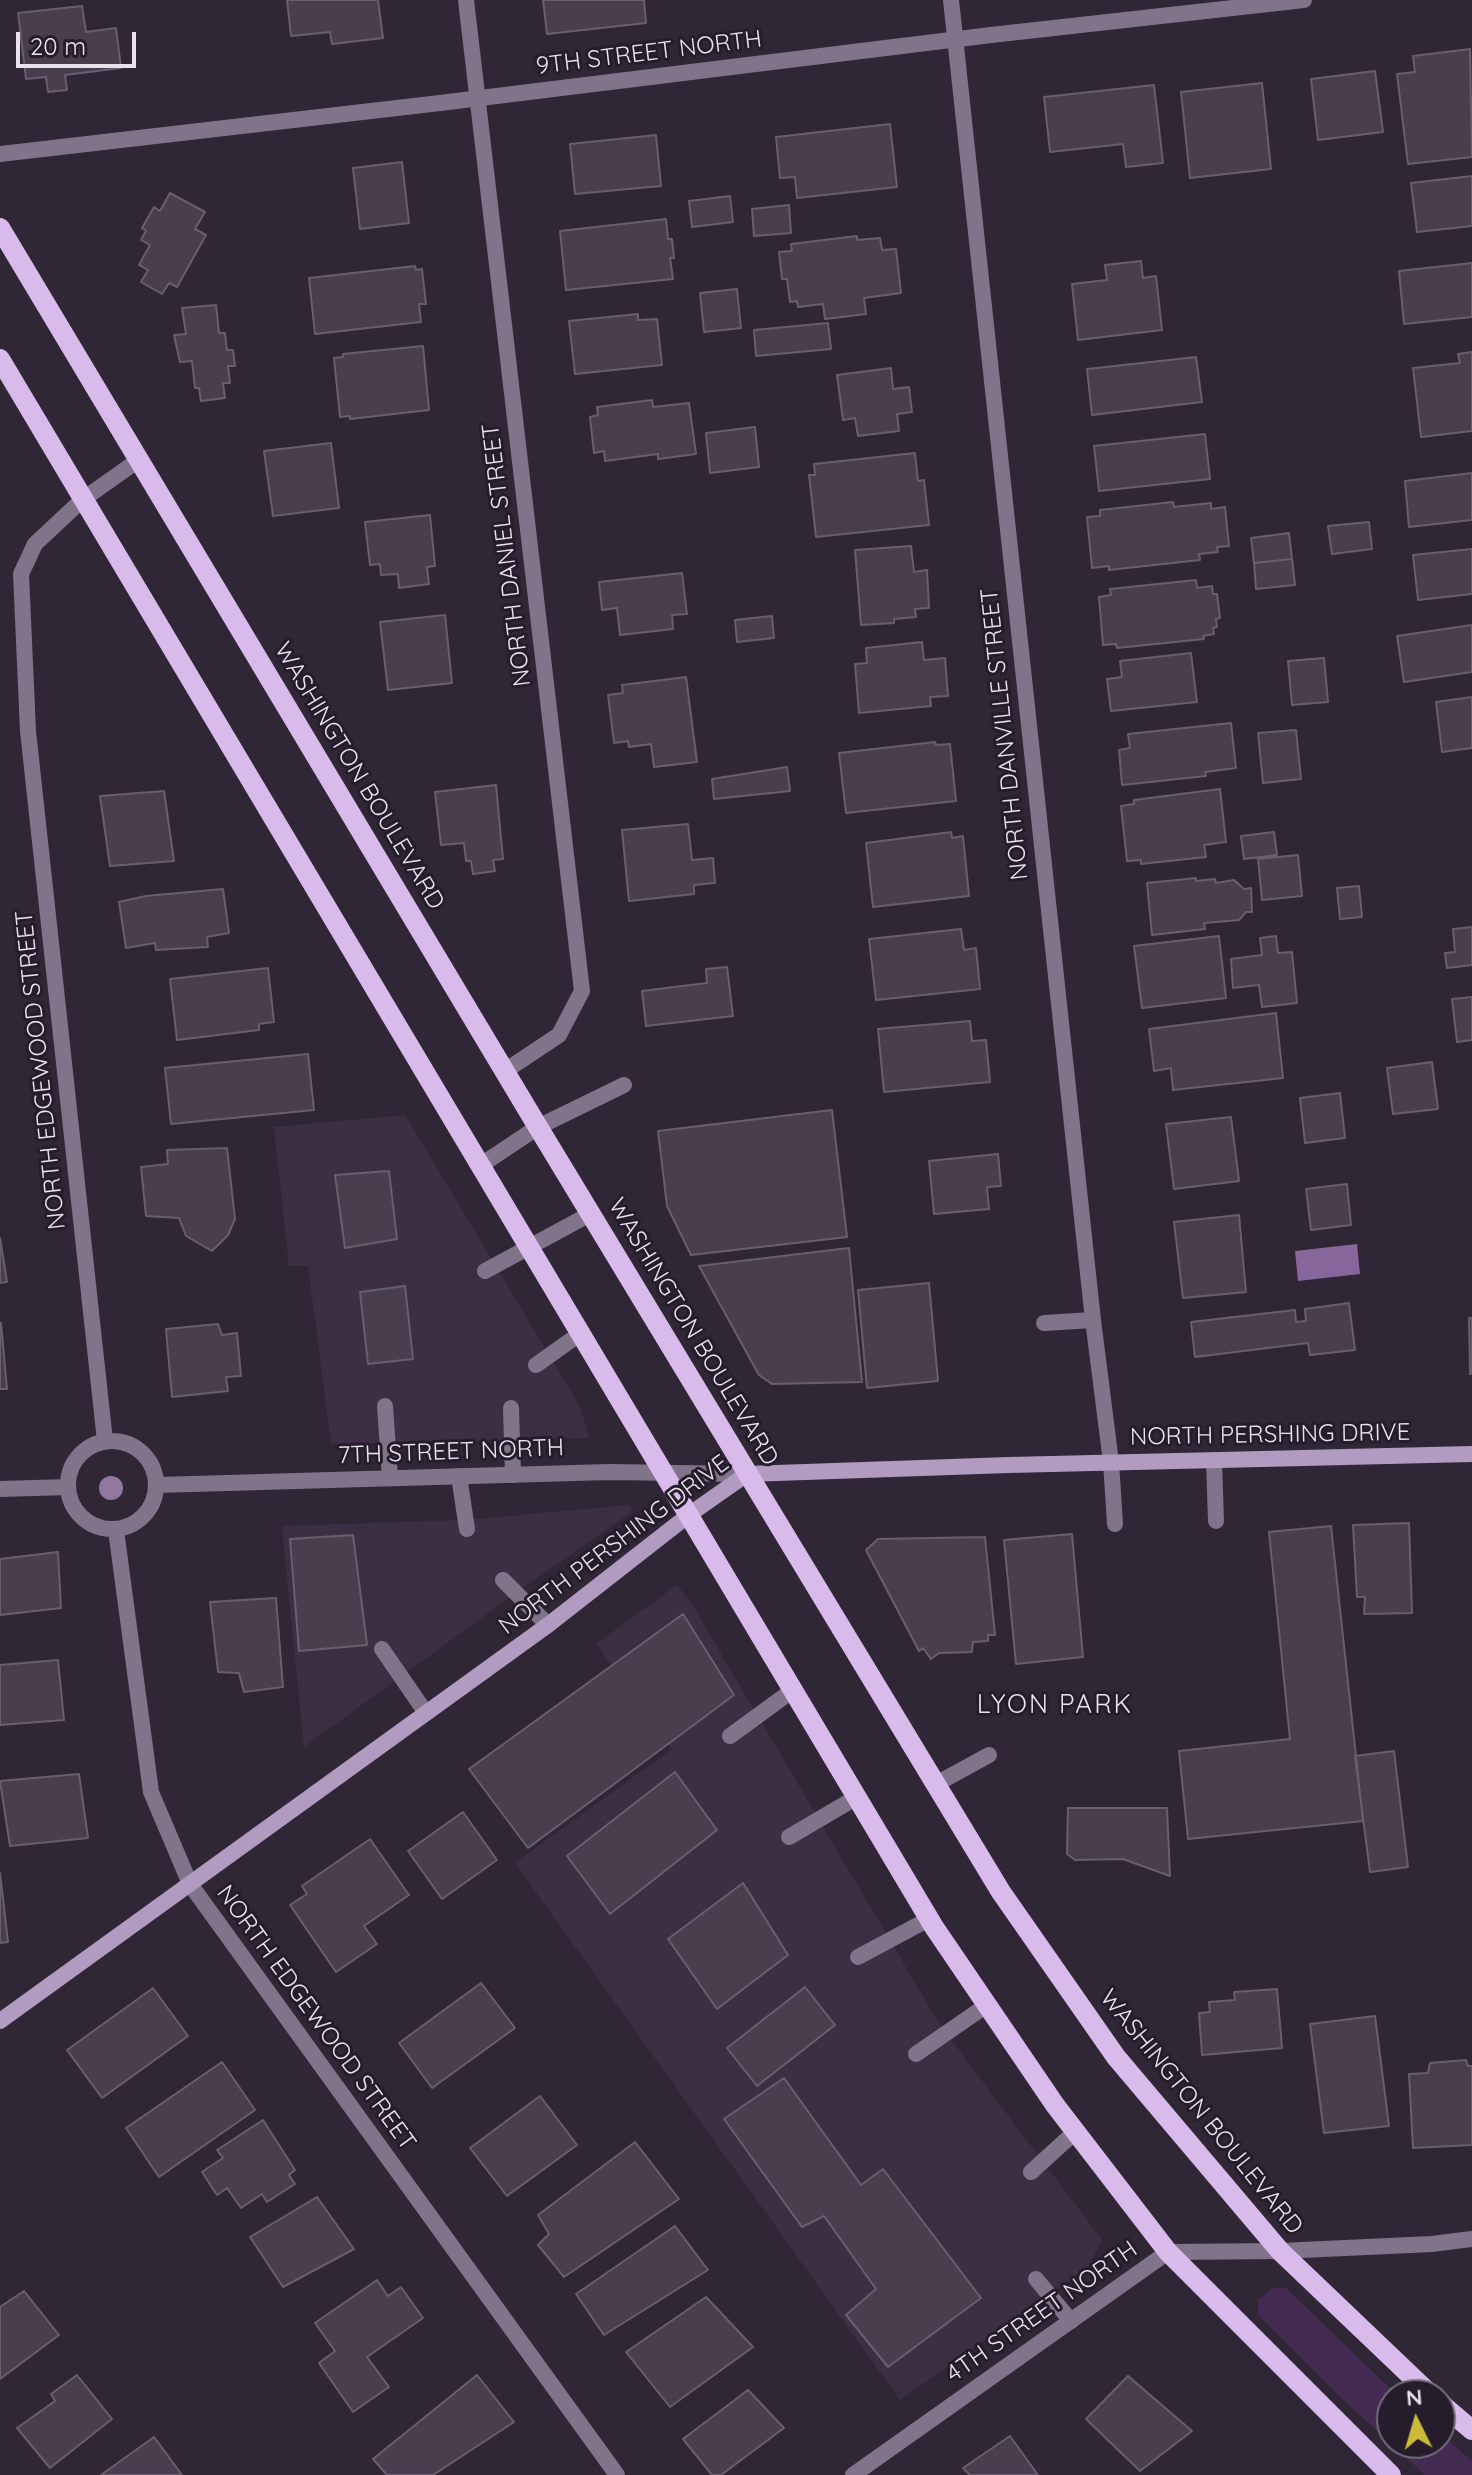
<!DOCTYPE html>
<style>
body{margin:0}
#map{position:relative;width:1472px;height:2475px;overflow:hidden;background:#302736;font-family:Quicksand,sans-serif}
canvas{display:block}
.north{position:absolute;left:1376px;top:2379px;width:80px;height:80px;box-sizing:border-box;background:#261d2c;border:2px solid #736c79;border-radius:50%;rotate:355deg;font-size:22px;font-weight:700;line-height:32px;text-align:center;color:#e7e2ec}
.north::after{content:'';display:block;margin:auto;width:28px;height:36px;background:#caba39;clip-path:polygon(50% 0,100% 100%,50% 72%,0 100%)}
.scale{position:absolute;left:16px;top:32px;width:120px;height:36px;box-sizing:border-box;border:4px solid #e7e2ec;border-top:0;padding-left:10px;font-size:24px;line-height:28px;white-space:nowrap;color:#e7e2ec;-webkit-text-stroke:6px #261d2c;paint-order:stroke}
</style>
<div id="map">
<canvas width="1472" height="2475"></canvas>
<div class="north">N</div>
<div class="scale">20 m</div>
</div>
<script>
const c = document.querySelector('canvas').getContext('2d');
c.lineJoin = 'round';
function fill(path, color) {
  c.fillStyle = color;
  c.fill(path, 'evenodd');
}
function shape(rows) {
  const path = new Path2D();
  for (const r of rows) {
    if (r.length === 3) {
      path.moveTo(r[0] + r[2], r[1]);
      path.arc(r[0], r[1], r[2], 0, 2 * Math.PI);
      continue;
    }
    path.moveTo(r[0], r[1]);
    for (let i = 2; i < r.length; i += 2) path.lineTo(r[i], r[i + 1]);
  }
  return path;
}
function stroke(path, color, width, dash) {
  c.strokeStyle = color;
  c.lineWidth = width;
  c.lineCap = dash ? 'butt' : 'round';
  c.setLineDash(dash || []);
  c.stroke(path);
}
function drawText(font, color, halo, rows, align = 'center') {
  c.font = font + ' Quicksand,sans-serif';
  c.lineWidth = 6;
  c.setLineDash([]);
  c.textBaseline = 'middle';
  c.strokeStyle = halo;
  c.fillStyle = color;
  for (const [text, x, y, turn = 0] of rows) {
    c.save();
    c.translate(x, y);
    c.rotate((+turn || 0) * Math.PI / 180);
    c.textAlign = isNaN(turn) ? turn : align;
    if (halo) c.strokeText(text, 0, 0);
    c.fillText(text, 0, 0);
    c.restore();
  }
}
const built = shape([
 [405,1115,580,1406,589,1438,331,1444,308,1266,289,1266,274,1127],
 [629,1505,633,1511,516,1593,304,1747,282,1526,466,1520],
 [677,1585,690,1601,940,2025,1102,2240,1088,2267,900,2400,515,1863,672,1749,596,1644]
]);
const green = shape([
 [1272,2288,1286,2288,1397,2395,1392,2395,1392,2443,1440,2443,1440,2433,1472,2461,1472,2475,1425,2475,1339,2396,1258,2315,1258,2300]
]);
const water = shape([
 [1357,1244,1360,1274,1298,1281,1295,1251]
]);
const building = shape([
 [287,0,378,0,383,38,332,44,330,32,291,36,287,0],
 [543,0,644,0,646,23,547,34,543,0],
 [82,6,86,32,116,28,121,68,65,75,67,90,48,92,46,77,26,79,18,13,82,6],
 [1470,49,1472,157,1408,164,1397,74,1415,72,1413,56,1470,49],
 [1375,71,1383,132,1318,140,1311,79,1375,71],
 [1262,83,1271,169,1190,178,1181,92,1262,83],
 [1154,85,1163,163,1126,167,1123,144,1050,152,1044,97,1154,85],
 [890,124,897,187,797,198,795,177,780,178,776,137,890,124],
 [656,135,661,186,575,194,570,144,656,135],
 [402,162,409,223,360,229,353,168,402,162],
 [1472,176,1472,226,1417,232,1411,183,1472,176],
 [170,193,205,212,195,229,206,235,177,287,169,283,162,294,141,282,148,270,139,265,150,245,141,240,146,231,142,228,154,207,160,211,170,193],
 [730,196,733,222,692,227,689,201,730,196],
 [789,205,791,233,754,236,752,209,789,205],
 [666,219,668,239,672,239,674,258,670,258,673,279,566,290,560,231,666,219],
 [857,236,857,240,880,238,882,250,896,249,901,293,864,298,866,314,825,319,823,304,798,307,797,301,790,302,787,279,782,279,779,252,792,251,791,244,857,236],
 [1141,261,1143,278,1156,276,1162,330,1078,340,1072,284,1107,280,1105,265,1141,261],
 [1472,263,1472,317,1404,324,1399,271,1472,263],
 [415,266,416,270,422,269,426,304,419,304,421,322,315,334,309,278,415,266],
 [737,289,741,328,704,332,700,293,737,289],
 [216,305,219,333,225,333,227,350,233,350,235,366,228,366,230,383,223,383,225,398,201,401,199,388,195,388,192,361,180,362,174,335,186,334,182,308,216,305],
 [638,314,638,320,657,319,662,365,575,374,569,321,638,314],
 [828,323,831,349,756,356,754,330,828,323],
 [423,346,429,410,350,419,350,416,340,417,334,358,343,357,343,354,423,346],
 [1472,352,1472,431,1421,437,1413,368,1460,363,1458,354,1472,352],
 [1196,357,1202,402,1092,415,1087,369,1196,357],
 [891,368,893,389,909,387,912,412,897,414,899,431,858,436,855,418,843,420,837,375,891,368],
 [652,400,653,407,689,403,696,454,658,459,658,454,605,461,604,451,594,453,590,417,598,415,597,407,652,400],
 [755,427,759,467,710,473,706,433,755,427],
 [1205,434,1210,479,1099,491,1094,446,1205,434],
 [331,443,339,508,273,516,264,451,331,443],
 [915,453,918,481,924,480,929,525,816,537,809,475,815,475,814,464,915,453],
 [1472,473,1472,520,1409,527,1405,481,1472,473],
 [1173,502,1174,507,1211,503,1211,509,1225,507,1229,546,1217,547,1218,552,1199,554,1200,560,1109,570,1109,566,1092,568,1087,517,1100,516,1100,510,1173,502],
 [430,515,435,566,427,567,429,584,399,588,398,574,381,575,380,564,370,565,365,522,430,515],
 [1369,522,1372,549,1332,554,1328,526,1369,522],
 [1289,533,1292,559,1254,563,1251,538,1289,533],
 [911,546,914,572,927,570,929,608,915,609,916,617,894,619,894,623,861,625,855,550,911,546],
 [1472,549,1472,594,1418,600,1413,555,1472,549],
 [1292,559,1295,585,1256,589,1254,563,1292,559],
 [682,573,687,614,672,615,673,629,620,635,617,608,602,610,599,582,682,573],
 [1196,580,1197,588,1212,586,1213,594,1217,594,1220,618,1216,619,1217,627,1213,628,1214,634,1203,636,1204,639,1117,648,1116,644,1103,645,1099,597,1111,595,1110,589,1196,580],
 [445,615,452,683,388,690,380,622,445,615],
 [772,616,774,638,737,642,735,620,772,616],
 [1472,625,1472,672,1404,682,1397,636,1472,625],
 [922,642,924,660,945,658,948,696,930,697,931,706,859,713,855,664,867,663,866,648,922,642],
 [1191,653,1197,702,1111,711,1107,679,1122,677,1120,661,1191,653],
 [1324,658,1328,702,1292,705,1288,661,1324,658],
 [686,677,697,762,654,767,651,744,629,747,628,741,614,743,608,695,623,693,622,685,686,677],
 [1472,697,1472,748,1442,752,1436,702,1472,697],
 [1231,723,1236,768,1205,772,1206,776,1122,785,1119,750,1130,748,1128,734,1231,723],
 [1296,730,1301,779,1263,783,1258,733,1296,730],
 [935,742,936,745,950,744,956,801,846,813,839,753,935,742],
 [787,767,790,791,714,799,712,779,787,767],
 [496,785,503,859,493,860,495,871,473,874,471,861,466,861,464,843,441,845,435,792,496,785],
 [1220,789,1226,842,1204,845,1206,857,1141,864,1141,860,1127,861,1121,806,1134,804,1134,800,1220,789],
 [164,791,174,861,110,866,100,796,164,791],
 [688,824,692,860,713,858,715,883,694,885,694,894,629,901,622,830,688,824],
 [951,832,952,838,963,836,969,896,873,907,866,843,951,832],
 [1274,832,1277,855,1244,859,1241,836,1274,832],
 [1298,855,1302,896,1262,900,1258,859,1298,855],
 [1196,878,1196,881,1215,879,1216,883,1234,880,1244,889,1251,888,1252,912,1246,912,1239,920,1204,923,1205,929,1152,935,1147,883,1196,878],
 [1359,886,1362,917,1340,919,1337,888,1359,886],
 [223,889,229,933,207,937,208,947,156,950,155,943,126,948,119,902,146,896,223,889],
 [1472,927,1472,965,1447,968,1445,953,1455,952,1453,929,1472,927],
 [961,929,964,950,976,948,980,989,876,1000,869,939,961,929],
 [1219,936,1226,998,1142,1008,1134,946,1219,936],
 [1276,936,1278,953,1292,952,1297,1003,1262,1007,1259,985,1233,988,1231,959,1262,955,1260,938,1276,936],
 [727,967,733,1016,646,1026,642,991,707,983,706,969,727,967],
 [268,968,274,1022,259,1024,259,1030,177,1040,170,979,268,968],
 [1472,997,1472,1040,1457,1042,1452,999,1472,997],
 [1276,1013,1283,1078,1173,1090,1171,1068,1154,1071,1149,1029,1276,1013],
 [970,1021,972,1041,986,1040,990,1082,884,1092,878,1029,970,1021],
 [308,1054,314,1110,171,1124,165,1068,308,1054],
 [1432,1062,1438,1109,1393,1114,1387,1068,1432,1062],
 [1340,1093,1345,1138,1305,1143,1300,1098,1340,1093],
 [832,1110,847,1237,691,1255,667,1206,658,1131,832,1110],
 [1231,1117,1239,1181,1174,1189,1166,1124,1231,1117],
 [227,1148,235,1219,228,1235,212,1251,186,1236,179,1218,146,1216,141,1167,168,1164,167,1150,227,1148],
 [998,1154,1001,1186,987,1187,989,1209,934,1214,929,1161,998,1154],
 [389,1171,397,1239,345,1248,335,1175,389,1171],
 [1347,1184,1351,1225,1311,1230,1306,1189,1347,1184],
 [1239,1215,1246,1292,1183,1298,1174,1222,1239,1215],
 [0,1238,7,1282,0,1283,0,1238],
 [849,1248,862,1382,772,1384,759,1375,699,1266,849,1248],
 [929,1283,938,1381,867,1388,858,1290,929,1283],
 [405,1286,413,1359,368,1364,360,1292,405,1286],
 [1349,1303,1355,1350,1310,1355,1308,1343,1195,1357,1191,1322,1295,1310,1296,1322,1306,1321,1305,1309,1349,1303],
 [1469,1318,1472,1318,1472,1374,1470,1374,1469,1318],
 [0,1323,1,1323,7,1389,0,1389,0,1323],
 [218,1324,222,1335,237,1333,241,1376,226,1377,228,1391,172,1397,166,1329,218,1324],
 [1409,1523,1412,1613,1364,1614,1365,1597,1357,1597,1353,1525,1409,1523],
 [1331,1526,1363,1821,1188,1839,1179,1751,1290,1739,1269,1532,1331,1526],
 [1072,1534,1083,1657,1016,1664,1004,1540,1072,1534],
 [353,1535,367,1645,299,1651,290,1539,353,1535],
 [985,1537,995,1635,988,1635,988,1641,973,1642,972,1652,939,1653,931,1659,923,1648,919,1651,866,1550,878,1539,985,1537],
 [58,1552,61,1608,0,1615,0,1559,58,1552],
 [276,1598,283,1687,244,1692,239,1673,218,1672,210,1602,276,1598],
 [683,1614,734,1695,528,1848,469,1769,683,1614],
 [58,1660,64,1720,0,1725,0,1665,58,1660],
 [1394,1751,1408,1867,1370,1872,1355,1756,1394,1751],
 [675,1772,717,1830,610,1914,567,1856,675,1772],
 [79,1774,88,1838,10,1846,0,1781,79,1774],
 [1068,1808,1167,1808,1170,1876,1123,1859,1075,1860,1067,1854,1068,1808],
 [463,1812,497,1860,442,1899,408,1851,463,1812],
 [370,1839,409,1895,364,1926,377,1944,336,1972,290,1905,307,1894,302,1886,370,1839],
 [0,1873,8,1942,0,1943,0,1873],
 [743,1883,788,1955,717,2009,668,1939,743,1883],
 [481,1983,515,2028,432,2088,399,2043,481,1983],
 [805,1987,835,2025,757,2086,727,2048,805,1987],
 [153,1988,188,2036,102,2098,67,2050,153,1988],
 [1277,1989,1282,2048,1202,2055,1199,2013,1210,2012,1209,2002,1235,2000,1234,1992,1277,1989],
 [1375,2016,1389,2126,1324,2133,1310,2024,1375,2016],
 [1466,2060,1468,2066,1472,2066,1472,2145,1413,2148,1409,2074,1428,2073,1430,2063,1466,2060],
 [222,2062,255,2110,159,2177,126,2128,222,2062],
 [784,2078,861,2185,883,2169,981,2298,888,2367,846,2315,876,2289,824,2216,802,2227,724,2119,784,2078],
 [540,2096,577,2145,507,2196,470,2148,540,2096],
 [263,2120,295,2170,289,2175,295,2184,267,2202,262,2194,241,2208,227,2188,217,2195,202,2172,223,2158,217,2150,263,2120],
 [635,2142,679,2199,564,2277,538,2245,549,2234,538,2215,635,2142],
 [317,2197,354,2249,283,2287,250,2237,317,2197],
 [675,2226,708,2270,604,2335,576,2294,675,2226],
 [377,2280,388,2296,401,2287,423,2318,367,2357,389,2387,353,2412,319,2363,335,2351,315,2323,377,2280],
 [24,2291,59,2335,0,2379,0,2307,24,2291],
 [706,2297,753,2347,670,2407,626,2352,706,2297],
 [77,2375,112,2419,50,2468,17,2428,55,2401,51,2394,77,2375],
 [477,2375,514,2422,433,2475,387,2475,373,2459,477,2375],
 [1128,2376,1192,2431,1140,2471,1086,2419,1128,2376],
 [748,2390,784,2428,721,2475,712,2475,683,2439,748,2390],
 [1010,2436,1038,2475,970,2475,963,2468,1010,2436],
 [154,2437,182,2475,101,2475,154,2437]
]);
const lane = shape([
 [481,1165,538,1127,624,1085],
 [485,1271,592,1213],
 [1044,1323,1093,1320],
 [536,1365,581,1333],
 [385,1406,390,1478],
 [511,1408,513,1475],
 [1214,1460,1216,1521],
 [1111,1462,1115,1524],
 [459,1476,467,1529],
 [503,1580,548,1625],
 [382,1649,426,1713],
 [730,1736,793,1690],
 [936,1784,989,1755],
 [789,1837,857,1797],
 [858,1957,929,1919],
 [916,2054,987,2005],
 [1031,2172,1075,2132],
 [1036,2279,1071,2321]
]);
const street = shape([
 [466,0,582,991,559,1035,505,1071],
 [951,0,1093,1320,1111,1462],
 [0,154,440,103,991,35,1304,0],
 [112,1485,44],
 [105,1441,28,731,21,574,35,544,82,500,140,459],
 [157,1485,609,1472,747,1474],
 [0,1489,68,1487],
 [116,1530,151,1792,190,1884,617,2475],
 [853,2475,1168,2252,1280,2251,1432,2244,1472,2239]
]);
const secondary = shape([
 [0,2021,548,1625,690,1514,747,1474,1009,1465,1472,1454]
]);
const primary = shape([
 [0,228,538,1127,1001,1892,1116,2057,1280,2251,1431,2395],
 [0,359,934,1927,1055,2105,1168,2252,1391,2475],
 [1440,2403,1472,2430]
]);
const trees = [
 [111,1488]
];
const streetNames = [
 ["9TH STREET NORTH",649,53,-7],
 ["NORTH DANIEL STREET",507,555,-97],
 ["NORTH DANVILLE STREET",1005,734,-96],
 ["WASHINGTON BOULEVARD",359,776,59],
 ["NORTH EDGEWOOD STREET",41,1070,-96],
 ["WASHINGTON BOULEVARD",693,1332,59],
 ["NORTH PERSHING DRIVE",1270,1435,-1],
 ["7TH STREET NORTH",451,1452,-2],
 ["NORTH PERSHING DRIVE",614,1545,-37],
 ["NORTH EDGEWOOD STREET",316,2018,54],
 ["WASHINGTON BOULEVARD",1201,2112,51],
 ["4TH STREET NORTH",1042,2312,-35]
];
const neighbourhoodNames = [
 ["LYON PARK",1055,1705]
];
fill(built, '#3c2f43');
fill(green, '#432b51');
fill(water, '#87679b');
fill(building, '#483e4e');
stroke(building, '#685e6f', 2);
stroke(lane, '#81738a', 16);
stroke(street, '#81738a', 16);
stroke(secondary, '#b29bc1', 16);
stroke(primary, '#d8bbeb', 20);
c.fillStyle = '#9178a1';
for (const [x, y] of trees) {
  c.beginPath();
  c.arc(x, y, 12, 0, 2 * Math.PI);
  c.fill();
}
drawText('24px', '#e7e2ec', '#261d2c', streetNames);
c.letterSpacing = '2px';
drawText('26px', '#e7e2ec', '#261d2c', neighbourhoodNames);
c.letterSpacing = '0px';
</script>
